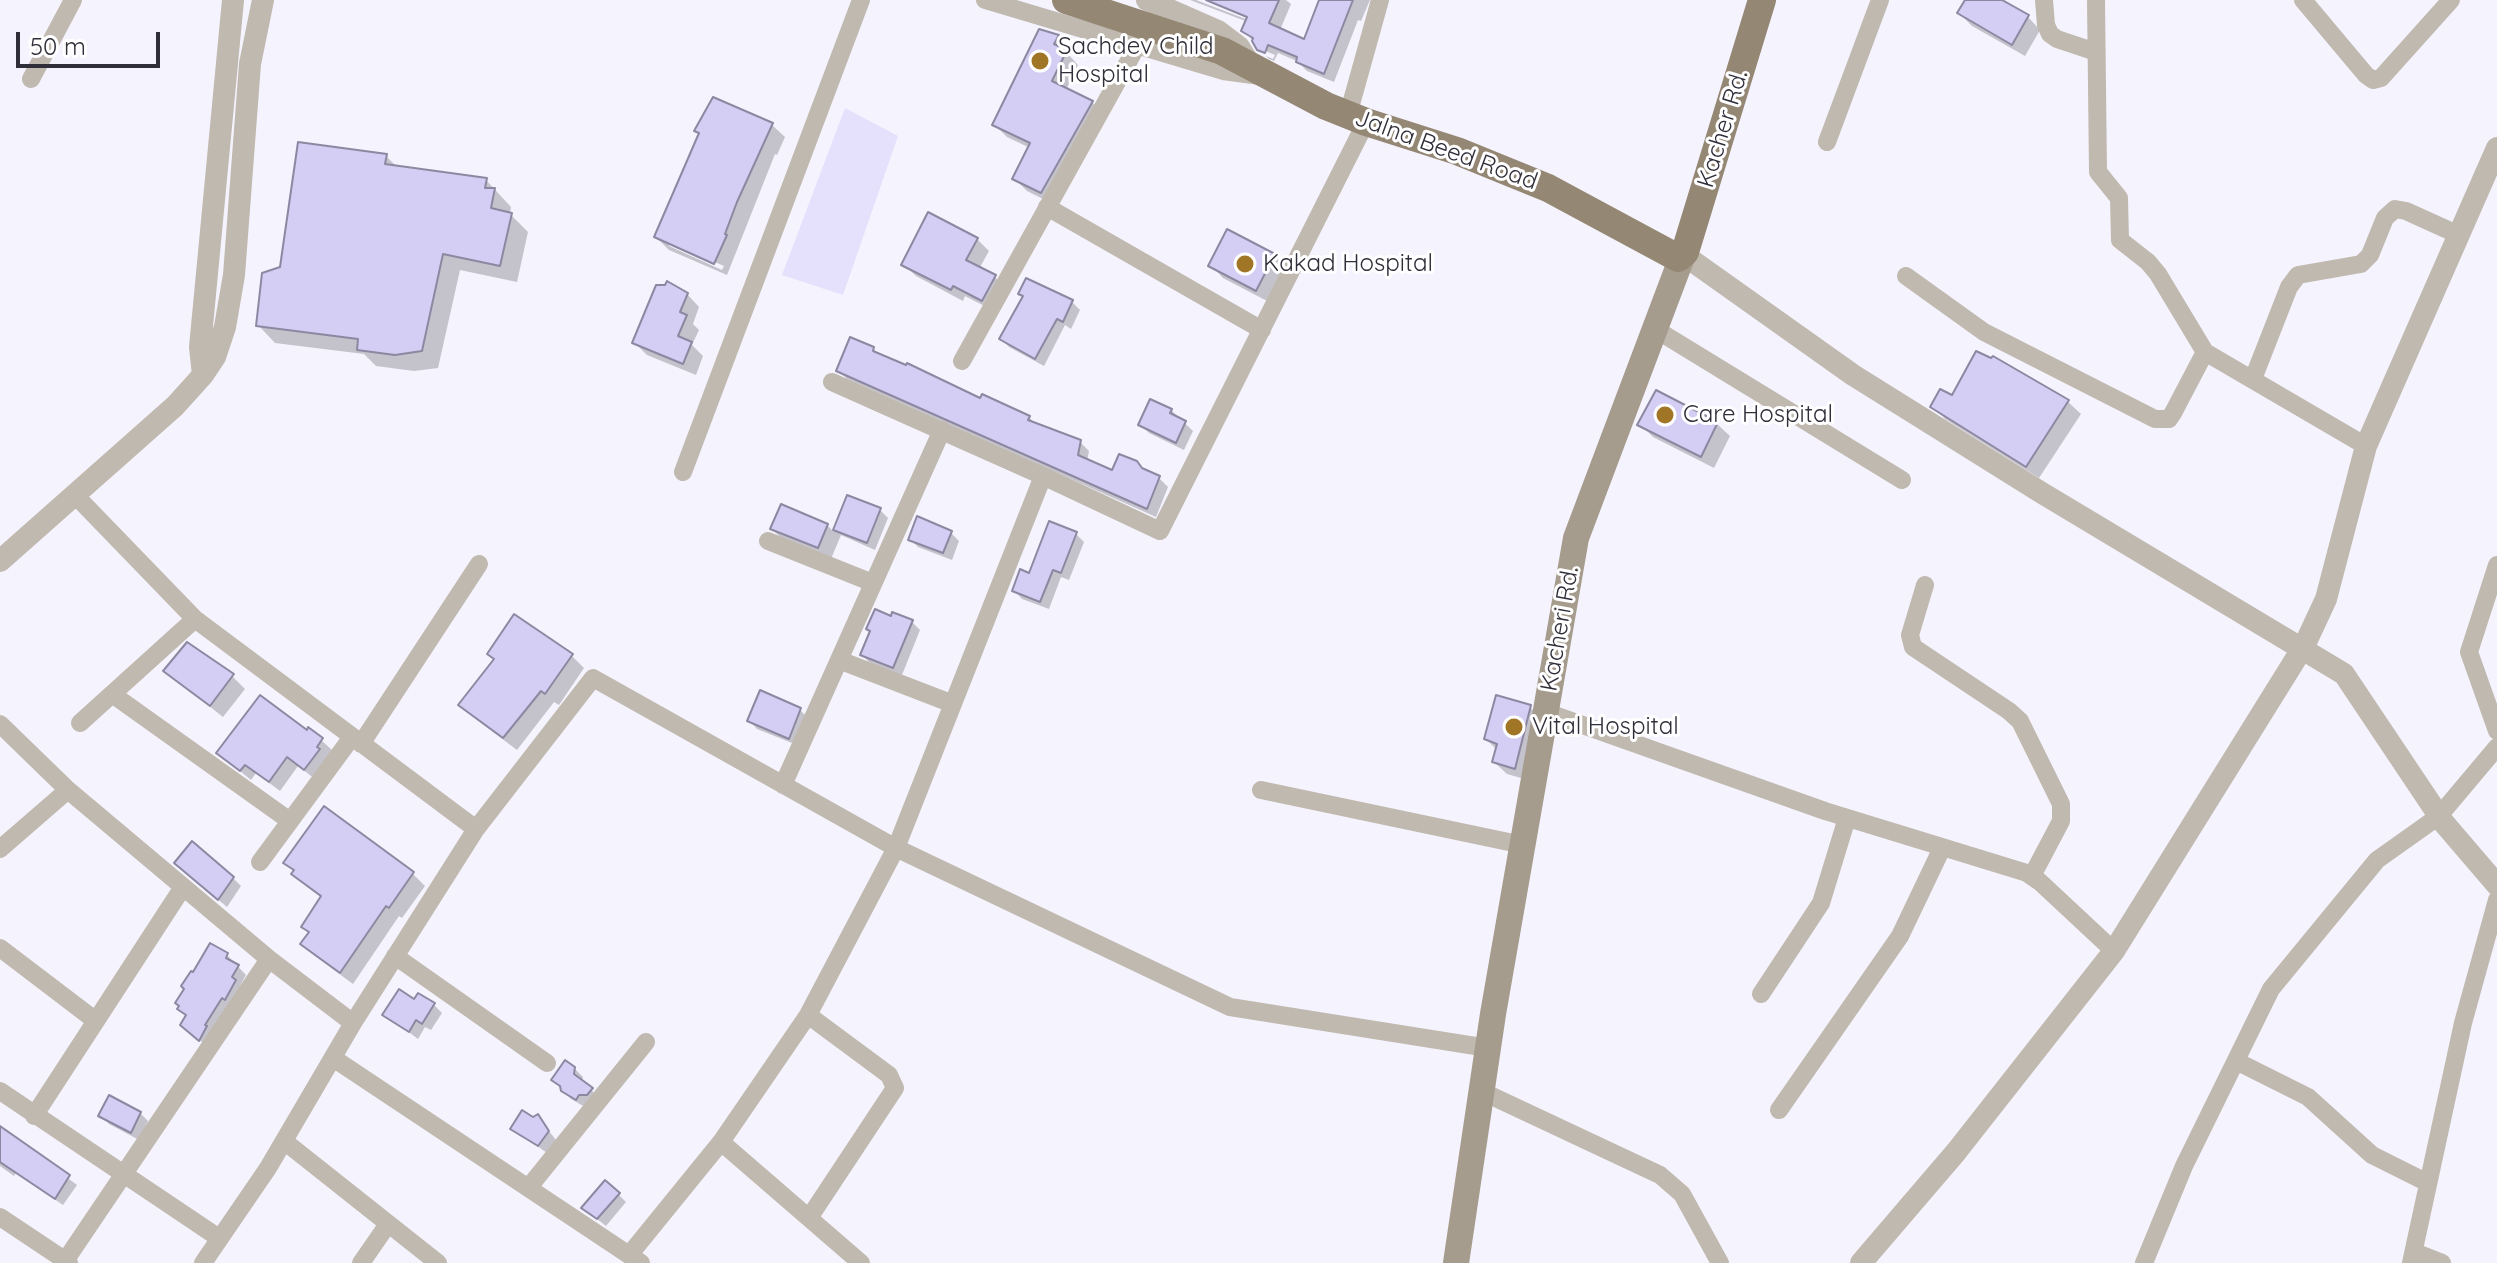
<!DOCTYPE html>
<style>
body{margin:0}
#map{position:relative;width:2497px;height:1263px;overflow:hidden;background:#f5f3fe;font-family:Quicksand,sans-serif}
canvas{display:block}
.scale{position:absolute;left:16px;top:32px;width:144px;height:36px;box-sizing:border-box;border:4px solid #302e39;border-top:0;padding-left:10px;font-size:24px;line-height:28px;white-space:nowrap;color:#302e39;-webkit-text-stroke:6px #fff;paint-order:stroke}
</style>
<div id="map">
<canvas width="2497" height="1263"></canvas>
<div class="scale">50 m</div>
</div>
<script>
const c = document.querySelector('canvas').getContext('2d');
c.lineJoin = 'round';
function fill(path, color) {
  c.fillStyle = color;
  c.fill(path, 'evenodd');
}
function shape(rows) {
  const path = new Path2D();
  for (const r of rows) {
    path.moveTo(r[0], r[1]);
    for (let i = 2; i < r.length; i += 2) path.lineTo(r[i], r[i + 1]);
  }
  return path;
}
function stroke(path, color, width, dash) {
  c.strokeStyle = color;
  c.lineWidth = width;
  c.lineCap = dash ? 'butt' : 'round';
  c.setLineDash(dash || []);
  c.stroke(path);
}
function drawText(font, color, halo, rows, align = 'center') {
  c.font = font + ' Quicksand,sans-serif';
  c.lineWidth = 6;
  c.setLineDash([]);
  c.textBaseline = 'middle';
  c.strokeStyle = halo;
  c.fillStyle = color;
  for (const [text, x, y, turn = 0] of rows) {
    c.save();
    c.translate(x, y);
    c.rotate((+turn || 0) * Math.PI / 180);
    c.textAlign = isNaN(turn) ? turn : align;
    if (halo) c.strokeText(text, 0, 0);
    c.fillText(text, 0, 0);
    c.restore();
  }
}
const green = shape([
 [845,108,898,136,843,295,782,275]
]);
const shadow = shape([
 [1190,0,1196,0,1256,23,1257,19,1207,0,1286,0,1291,4,1280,30,1305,42,1320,0,1370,0,1361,21,1358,20,1334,82,1307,71,1297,61,1278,53,1274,61,1269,59,1266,56,1273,59,1275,55,1261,49,1244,31,1248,22],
 [1967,0,1998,0,2028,17,2040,30,2025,56,1972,26,1959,13],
 [1058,36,1071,49,1068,54,1078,65,1066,90,1092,102,1104,115,1055,205,1027,191,1015,179,1030,148,1007,137,994,124],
 [772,125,785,137,777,155,775,154,727,275,669,250,656,237],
 [669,242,724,266,722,270,669,246],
 [386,156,398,168,486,180,511,207,510,214,528,232,517,282,460,270,438,368,414,371,376,366,364,354,275,343,258,325,282,269],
 [1228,231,1274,256,1287,268,1269,302,1223,278,1211,265],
 [977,239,989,251,979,269,995,277,1006,289,994,311,965,296,963,301,916,276,904,265],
 [687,294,699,307,693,324,699,330,692,345,703,356,696,375,647,355,635,343],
 [1020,294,1072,302,1080,310,1071,329,1065,325,1044,366,1009,347,1001,339,1024,297],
 [873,349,881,356,981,400,1029,417,1037,426,1080,442,1089,451,1087,461,1114,472,1143,471,1159,478,1168,487,1156,517,847,379,838,370],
 [1994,358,2068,402,2081,414,2039,478,1945,419,1933,406,1953,398],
 [1171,410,1193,431,1184,450,1149,433,1141,425],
 [1640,424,1717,424,1730,436,1714,468,1653,437],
 [848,497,880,510,888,518,875,550,841,535,831,559,785,542,772,529,827,525,834,532],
 [951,533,959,541,952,560,918,547,910,539],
 [1076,534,1084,542,1069,580,1061,577,1049,609,1022,599,1014,590],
 [892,618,912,622,920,630,902,675,870,663,862,655],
 [572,656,584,668,559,705,554,702,517,750,473,717,460,705],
 [165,671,232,676,245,689,223,717],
 [1530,707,1542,720,1528,780,1507,774,1494,762,1497,750,1486,739],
 [800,710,808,718,797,745,757,729,749,720],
 [308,733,321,740,332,750,315,779,298,766,280,791,256,773,251,780,218,753],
 [324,809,413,874,425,886,402,918,399,916,353,984,315,956,303,944,311,933,322,898,306,886,286,863],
 [184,871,233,878,241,886,227,907],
 [227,955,246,975,240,986,243,990,208,1047,191,1033,188,1017,180,1009],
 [415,1002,434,1005,442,1013,431,1030,425,1027,418,1039,385,1014],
 [574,1068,583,1077,582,1082,600,1098,585,1107,571,1099,553,1080],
 [140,1113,148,1121,139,1140,109,1124,101,1115],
 [537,1116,556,1140,547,1153,513,1129],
 [0,1128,77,1185,63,1205,16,1173,14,1176,0,1166],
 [618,1194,626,1202,606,1226,583,1208]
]);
const building = shape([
 [1206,0,1279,0,1269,23,1304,39,1319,0,1353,0,1324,74,1296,62,1297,57,1268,45,1265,53,1257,50,1252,41,1253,38,1241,31,1247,17,1206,0],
 [1965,0,2002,0,2029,15,2012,45,1957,13,1965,0],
 [1039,29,1059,35,1054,44,1067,50,1052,81,1093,101,1041,193,1012,179,1030,143,992,125,1039,29],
 [713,97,773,123,737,202,725,234,727,235,714,264,654,237,699,133,694,131,713,97],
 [298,142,387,154,385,164,487,178,485,188,495,188,491,208,512,213,500,266,443,254,422,351,395,355,357,350,358,339,256,326,262,273,280,267,298,142],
 [928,212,978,238,966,260,996,275,982,301,953,286,951,290,901,265,928,212],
 [1227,229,1275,254,1256,291,1208,266,1227,229],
 [1026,278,1073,300,1063,322,1057,319,1035,359,999,339,1023,296,1018,294,1026,278],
 [667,281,688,293,680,312,687,315,678,336,692,342,683,364,632,343,656,285,665,285,667,281],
 [850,337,874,347,873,351,906,365,907,363,980,398,982,394,1030,416,1028,420,1081,440,1078,455,1112,470,1119,454,1137,461,1142,468,1160,476,1147,509,836,371,850,337],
 [1976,351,1991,358,1993,356,2069,400,2026,467,1930,407,1940,389,1952,395,1976,351],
 [1656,390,1718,422,1701,457,1637,425,1656,390],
 [1150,399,1172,409,1170,413,1186,421,1176,443,1138,425,1150,399],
 [847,495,881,508,867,543,833,530,847,495],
 [781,504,828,524,818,548,770,529,781,504],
 [917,516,952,531,943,553,908,540,917,516],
 [1049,521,1077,532,1061,573,1053,570,1040,602,1012,591,1020,569,1029,573,1049,521],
 [875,609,891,616,892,612,913,620,893,668,860,655,870,631,866,629,875,609],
 [514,614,573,654,545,694,541,691,503,738,458,705,494,659,487,654,514,614],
 [187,642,234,674,210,706,163,671,187,642],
 [760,690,801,708,789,739,747,721,760,690],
 [260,695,307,730,308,727,323,738,317,747,320,749,304,770,287,757,269,782,245,765,240,771,216,753,260,695],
 [1496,695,1531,705,1515,769,1492,762,1497,744,1484,739,1496,695],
 [324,806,414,872,389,908,386,906,340,973,300,944,309,932,301,927,321,896,291,874,294,870,283,863,324,806],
 [192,841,234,877,218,900,174,863,192,841],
 [210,943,228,953,226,958,239,965,232,977,236,980,225,1000,222,998,205,1025,207,1026,199,1041,180,1025,186,1015,177,1009,179,1006,175,1003,184,989,181,986,191,971,193,972,210,943],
 [399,989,414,999,418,993,435,1003,422,1024,416,1020,409,1032,382,1015,399,989],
 [565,1060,575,1067,574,1074,593,1088,587,1095,579,1095,576,1100,561,1091,560,1086,551,1080,565,1060],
 [109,1095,141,1112,131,1133,98,1116,109,1095],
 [522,1110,533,1117,538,1114,549,1131,538,1146,510,1129,522,1110],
 [0,1126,70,1175,55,1199,0,1162,0,1126],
 [605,1180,620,1193,597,1219,581,1208,605,1180]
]);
const minor = shape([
 [985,0,1223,71,1260,76],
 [2044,0,2046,25,2050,34,2057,39,2096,52],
 [2096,0,2098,172,2119,198,2120,240,2148,262,2158,274,2205,352],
 [2303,0,2366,75,2373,80,2381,78,2451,0],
 [31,79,73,0],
 [1348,115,1380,0],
 [1827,142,1880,0],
 [1047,207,1262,330],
 [1906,276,1984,332,2155,419,2169,419,2173,413,2205,352,2366,446],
 [1655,329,1902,480],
 [962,361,1137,46],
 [2253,379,2289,287,2298,275,2361,264,2370,255,2385,218,2395,209,2406,211,2459,235],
 [832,382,1043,476],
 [683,472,861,0],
 [75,495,195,619,476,829,353,1023,268,1168,203,1263],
 [768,541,873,583],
 [2497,565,2469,652,2497,731],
 [1925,585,1910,635,1913,647,2009,711,2020,721,2061,804,2061,821,2032,876],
 [839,660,953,704],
 [112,694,290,821],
 [1546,712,1825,811,2027,873,2040,882,2114,951],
 [80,723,195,619],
 [0,724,68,790,269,959,353,1023],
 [361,744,479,564],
 [783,785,942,430],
 [1261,790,1523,845],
 [476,829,593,678,896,848,1230,1007,1488,1048],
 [0,849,68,790],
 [260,862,352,737],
 [0,948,96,1021],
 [395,956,547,1063],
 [1761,994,1821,903,1847,818],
 [808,1015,889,1075,895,1088,809,1218],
 [333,1058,641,1263],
 [2236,1061,2308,1097,2372,1155,2428,1183],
 [0,1091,219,1238],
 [1481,1091,1660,1175,1682,1194,1720,1263],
 [1779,1110,1900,936,1942,848],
 [34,1116,183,887],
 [284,1141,438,1263],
 [721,1142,861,1263],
 [529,1187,646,1042],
 [0,1217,69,1263],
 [2414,1252,2442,1263],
 [630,1254,721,1142,808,1015,896,848,1043,476,1160,531,1366,122],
 [65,1261,269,959],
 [361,1263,388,1224],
 [2144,1263,2184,1166,2271,989,2377,860,2439,816,2497,747],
 [2411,1263,2463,1023,2497,900]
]);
const tertiary = shape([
 [1147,0,1218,31,1239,47,1249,63],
 [1684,255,1853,375,2042,493,2344,674,2443,822,2497,885],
 [203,375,200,347,233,0],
 [0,561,175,406,203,375,215,357,225,327,234,275,250,64,263,0],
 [1861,1263,1956,1152,2114,951,2305,644,2326,599,2366,446,2497,148]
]);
const secondary = shape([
 [1456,1263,1493,1014,1576,538,1682,257]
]);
const primary = shape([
 [1066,0,1222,51,1326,106,1366,122,1457,151,1548,188,1678,258,1685,252,1762,0]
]);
const markers = [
 [1040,61,10,"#a17526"],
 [1245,264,10,"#a17526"],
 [1665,415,10,"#a17526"],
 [1514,727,10,"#a17526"]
];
const poiNames = [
 ["Sachdev Child",1058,47],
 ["Hospital",1058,75],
 ["Kakad Hospital",1263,264],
 ["Care Hospital",1683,415],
 ["Vital Hospital",1532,727]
];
const streetNames = [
 ["Kacher Rd.",1723,129,-73],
 ["Jalna Beed Road",1446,150,20],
 ["Kacheri Rd.",1560,629,-80]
];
fill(green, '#e5e0fb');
fill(shadow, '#0003');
fill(building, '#d4cdf4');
stroke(building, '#8d88a1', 2);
stroke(minor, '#c0b9af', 18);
stroke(tertiary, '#c0b9af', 22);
stroke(secondary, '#a69c8d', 26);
stroke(primary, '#948774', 28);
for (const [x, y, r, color] of markers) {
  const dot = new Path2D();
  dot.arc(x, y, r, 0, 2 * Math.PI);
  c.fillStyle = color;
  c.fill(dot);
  stroke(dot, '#fff', 3);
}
drawText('24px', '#302e39', '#fff', poiNames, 'left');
drawText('24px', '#302e39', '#fff', streetNames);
</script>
